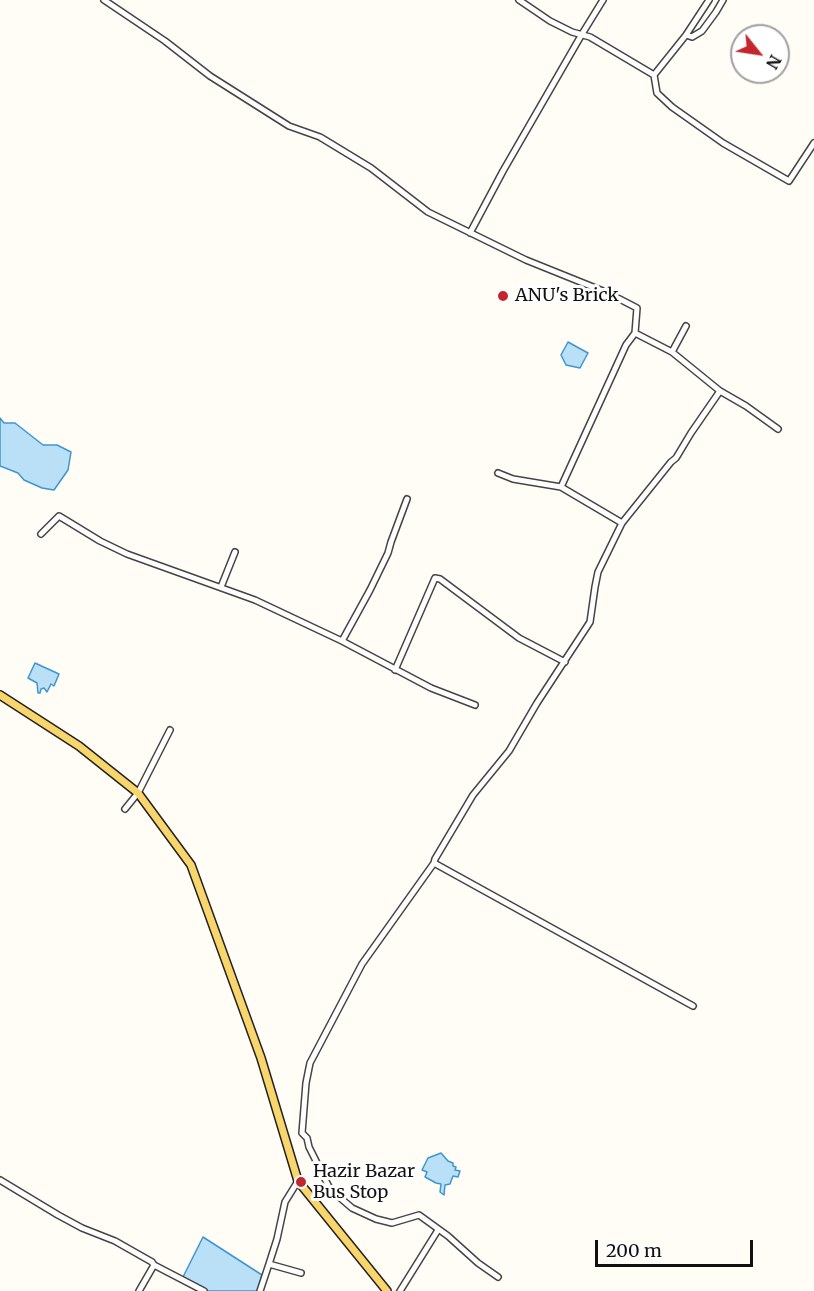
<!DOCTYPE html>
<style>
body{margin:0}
#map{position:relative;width:814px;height:1291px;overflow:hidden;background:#fffdf5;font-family:Merriweather,serif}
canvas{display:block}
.north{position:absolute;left:730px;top:24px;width:60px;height:60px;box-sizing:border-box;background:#fff;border:2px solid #a0a0a0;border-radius:50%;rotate:120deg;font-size:16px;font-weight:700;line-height:24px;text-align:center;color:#111}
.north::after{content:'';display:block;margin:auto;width:21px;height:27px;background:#c4262e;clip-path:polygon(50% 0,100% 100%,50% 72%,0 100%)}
.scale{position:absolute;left:595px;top:1240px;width:158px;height:27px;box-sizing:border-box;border:3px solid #111;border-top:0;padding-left:8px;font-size:18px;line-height:21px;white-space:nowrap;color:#111;-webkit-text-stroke:4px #fff;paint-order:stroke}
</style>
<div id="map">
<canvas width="814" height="1291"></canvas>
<div class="north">N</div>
<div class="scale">200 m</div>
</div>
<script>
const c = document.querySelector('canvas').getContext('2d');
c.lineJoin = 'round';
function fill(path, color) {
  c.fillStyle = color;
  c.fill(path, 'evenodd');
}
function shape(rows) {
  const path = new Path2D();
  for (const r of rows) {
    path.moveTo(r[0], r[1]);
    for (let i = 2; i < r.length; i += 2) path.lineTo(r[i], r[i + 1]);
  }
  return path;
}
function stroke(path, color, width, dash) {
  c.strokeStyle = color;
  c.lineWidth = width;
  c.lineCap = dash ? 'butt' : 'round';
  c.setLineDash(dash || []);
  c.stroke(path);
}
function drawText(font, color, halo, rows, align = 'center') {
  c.font = font + ' Merriweather,serif';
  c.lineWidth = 6;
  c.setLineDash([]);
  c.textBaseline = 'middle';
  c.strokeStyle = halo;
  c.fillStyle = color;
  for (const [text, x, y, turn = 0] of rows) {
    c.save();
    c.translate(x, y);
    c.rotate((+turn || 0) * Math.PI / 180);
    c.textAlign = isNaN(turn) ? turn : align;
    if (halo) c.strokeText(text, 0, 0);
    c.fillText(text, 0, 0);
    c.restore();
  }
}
const water = shape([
 [568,342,588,353,580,368,566,365,561,355,568,342],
 [0,418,4,423,15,423,43,445,57,445,71,452,68,470,54,490,42,488,24,480,18,473,0,466,0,418],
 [35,663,59,674,54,686,51,684,47,692,44,688,41,689,40,693,38,693,37,683,28,678,35,663],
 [441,1153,448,1161,453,1163,453,1166,456,1167,455,1170,460,1171,458,1177,453,1176,450,1184,445,1185,444,1195,440,1192,441,1184,436,1183,425,1177,427,1172,422,1170,428,1158,441,1153],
 [203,1237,262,1275,258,1291,207,1291,182,1279,203,1237]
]);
const minor = shape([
 [104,0,165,41,210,76,289,126,320,137,371,168,428,212,526,260,608,293,637,308,635,333,626,345,561,487],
 [519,0,550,21,572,32,590,37,654,75,657,93,672,107,723,143,789,181,814,143],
 [686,35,692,37,702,31,716,12,723,0],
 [654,75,686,35,709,0],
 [470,233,503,171,582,34,603,0],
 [635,333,672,352,720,391,746,406,778,429],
 [672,352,686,326],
 [498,473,513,479,561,487,622,523],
 [41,534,59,516,100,541,127,554,255,600,342,641,431,688,475,705],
 [221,587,235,552],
 [342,641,370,590,388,553,391,542,407,499],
 [395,670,435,578,440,579,519,638,565,662],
 [125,809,138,793,170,730],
 [434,863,693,1006],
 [0,1180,58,1215,82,1228,115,1241,152,1262,154,1265,204,1291],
 [269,1264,277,1239,285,1202,298,1181],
 [498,1277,478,1263,448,1236,419,1215,392,1223,376,1219,352,1208,330,1189,309,1147,307,1138,302,1133,306,1083,310,1063,362,964,434,863,435,859,473,795,509,751,537,703,590,622,595,587,598,572,622,523,671,462,676,458,691,433,720,391],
 [139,1291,154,1265],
 [260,1291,269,1264,301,1273],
 [400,1291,438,1230]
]);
const major = shape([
 [0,695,79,746,138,793,191,865,261,1058,298,1181,387,1291]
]);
const markers = [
 [503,296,6,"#c4262e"],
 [301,1182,6,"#c4262e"]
];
const poiNames = [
 ["ANU's Brick",515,296],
 ["Hazir Bazar",313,1172],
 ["Bus Stop",313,1193]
];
fill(water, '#b9e0f7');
stroke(water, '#3f96cf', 1.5);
stroke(minor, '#444', 8);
stroke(major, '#222', 10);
stroke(minor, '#fff', 5);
stroke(major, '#f9d66b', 7);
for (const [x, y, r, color] of markers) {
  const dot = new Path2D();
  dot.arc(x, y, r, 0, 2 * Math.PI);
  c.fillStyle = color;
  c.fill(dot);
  stroke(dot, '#fff', 2);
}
drawText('18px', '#111', '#fff', poiNames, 'left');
</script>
